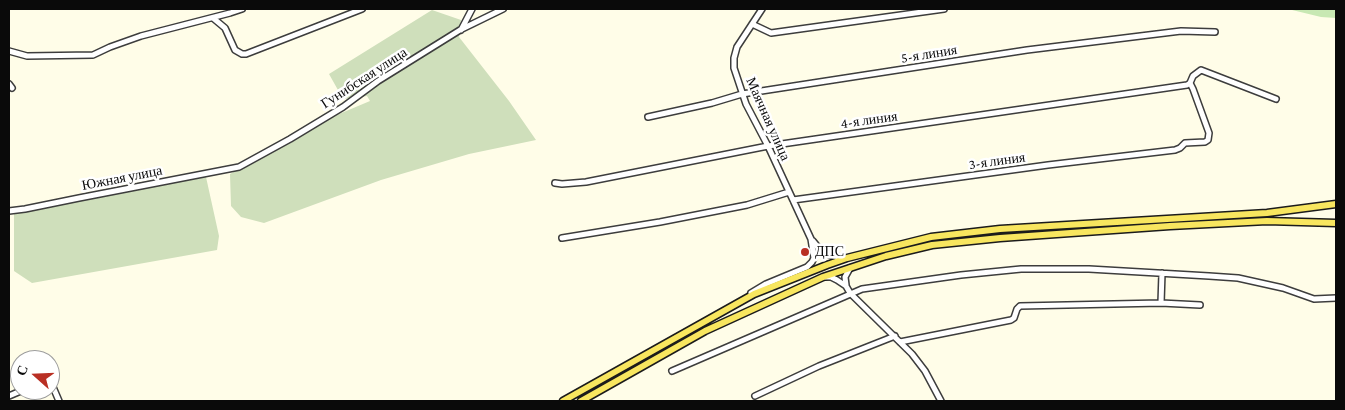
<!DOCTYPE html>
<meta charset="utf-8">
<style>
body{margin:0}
#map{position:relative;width:1345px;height:410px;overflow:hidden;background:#fffde8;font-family:"Crimson Pro",serif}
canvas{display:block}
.frame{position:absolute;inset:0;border:10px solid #0a0a0a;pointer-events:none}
.north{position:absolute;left:10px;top:350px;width:50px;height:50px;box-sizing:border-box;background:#fff;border:1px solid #9d9d9d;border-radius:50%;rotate:290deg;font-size:14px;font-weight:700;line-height:20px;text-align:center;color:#0a0a0a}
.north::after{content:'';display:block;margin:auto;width:18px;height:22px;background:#b93024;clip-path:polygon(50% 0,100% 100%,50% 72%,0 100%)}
</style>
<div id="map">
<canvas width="1345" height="410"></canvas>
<div class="frame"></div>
<div class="north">С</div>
</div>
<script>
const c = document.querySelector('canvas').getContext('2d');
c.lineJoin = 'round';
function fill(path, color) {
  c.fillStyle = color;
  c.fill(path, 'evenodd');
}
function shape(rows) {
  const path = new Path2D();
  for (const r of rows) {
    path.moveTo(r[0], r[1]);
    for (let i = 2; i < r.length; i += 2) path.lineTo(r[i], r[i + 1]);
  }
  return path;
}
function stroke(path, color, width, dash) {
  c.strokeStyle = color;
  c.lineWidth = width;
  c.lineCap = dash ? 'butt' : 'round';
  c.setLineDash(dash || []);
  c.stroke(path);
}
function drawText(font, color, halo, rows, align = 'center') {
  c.font = font + ' "Crimson Pro",serif';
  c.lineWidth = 5;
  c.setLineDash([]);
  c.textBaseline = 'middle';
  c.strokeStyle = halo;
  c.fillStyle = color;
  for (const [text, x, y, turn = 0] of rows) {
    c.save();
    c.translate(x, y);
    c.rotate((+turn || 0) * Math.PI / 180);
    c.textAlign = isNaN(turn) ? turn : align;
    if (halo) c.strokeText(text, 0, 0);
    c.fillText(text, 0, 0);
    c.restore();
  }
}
const green = shape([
 [1288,9,1336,9,1336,18,1321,17]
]);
const cemetery = shape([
 [432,10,461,20,459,37,509,101,536,140,469,154,381,180,264,223,241,217,231,206,230,174,332,117,370,101,367,96,343,99,329,74],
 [206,177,219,236,217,250,32,283,14,271,14,214]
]);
const minor = shape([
 [213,18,225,28,235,50,242,54,246,54,362,9],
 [752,24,771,33,944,9],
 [461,30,472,9],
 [9,51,27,56,93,55,110,47,141,36,230,13,242,9],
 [9,84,12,88],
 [648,117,712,103,742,94,1027,50,1181,31,1215,32],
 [555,183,562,184,586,182,768,146,1187,85,1190,83,1193,76,1201,70,1276,99],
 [793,200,1048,165,1175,150,1180,148,1185,143,1205,142,1208,140,1209,133,1193,89,1190,83],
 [9,211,25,209,79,198,239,167,290,139,343,107,378,81,460,30,503,9],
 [562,238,660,222,747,205,789,192],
 [813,241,822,252,830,255,844,258],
 [825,277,831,277,837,280,846,286,850,293,912,354,925,371,941,401],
 [846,285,845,277,850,268],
 [751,293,766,284,807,267,812,262,814,258,811,239,768,146,746,104,734,68,734,58,737,47,762,9],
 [1161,303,1162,273],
 [900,342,1011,320,1014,318,1017,309,1020,306,1161,303,1200,305],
 [672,371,862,289,961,275,1021,269,1089,269,1209,276,1238,278,1283,288,1314,299,1336,298],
 [50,380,59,401],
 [9,396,23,390],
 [755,396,819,366,895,336]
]);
const major = shape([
 [563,401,754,294,827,265,847,258,931,237,1000,229,1267,213,1336,204],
 [581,401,705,331,823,277,886,256,932,245,1000,238,1170,226,1267,221,1336,223]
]);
const markers = [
 [805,252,5,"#b93024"]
];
const streetNames = [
 ["5-я линия",929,54,-9],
 ["Гунибская улица",364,78,-33],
 ["Маячная улица",768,119,66],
 ["4-я линия",869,120,-8],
 ["3-я линия",997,161,-8],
 ["Южная улица",122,178,-11]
];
const poiNames = [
 ["ДПС",815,252]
];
fill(green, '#c8e8b3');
fill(cemetery, '#cfdfbb');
stroke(minor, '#3d3d3d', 8);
stroke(major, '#1b1b1b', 9);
stroke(minor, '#fff', 5);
stroke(major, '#f8e65f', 6);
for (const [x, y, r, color] of markers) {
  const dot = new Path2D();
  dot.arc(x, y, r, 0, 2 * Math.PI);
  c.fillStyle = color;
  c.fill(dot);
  stroke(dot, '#fff', 2);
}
drawText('14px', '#0a0a0a', '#fff', streetNames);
drawText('14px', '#0a0a0a', '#fff', poiNames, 'left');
</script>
